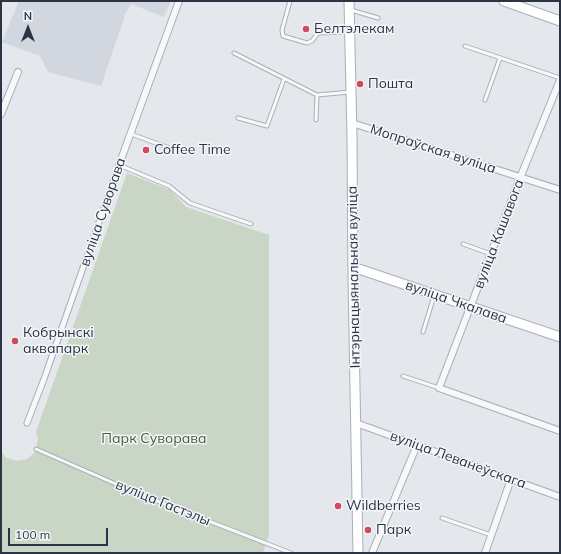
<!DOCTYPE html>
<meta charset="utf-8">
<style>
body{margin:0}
#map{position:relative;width:561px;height:554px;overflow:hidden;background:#e4e7ec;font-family:Mulish,sans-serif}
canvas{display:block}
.frame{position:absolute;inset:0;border:2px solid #2b3445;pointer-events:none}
.north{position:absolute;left:8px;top:8px;width:40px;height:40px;-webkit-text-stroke:3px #f4f6f9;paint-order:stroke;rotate:0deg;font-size:11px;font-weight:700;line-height:16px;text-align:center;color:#2b3445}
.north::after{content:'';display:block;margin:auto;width:14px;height:18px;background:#2b3445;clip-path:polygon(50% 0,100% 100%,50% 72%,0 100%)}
.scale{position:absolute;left:8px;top:528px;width:100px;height:18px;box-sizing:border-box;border:2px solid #2b3445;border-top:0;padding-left:5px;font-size:12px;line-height:14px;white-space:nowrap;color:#2b3445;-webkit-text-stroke:3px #f4f6f9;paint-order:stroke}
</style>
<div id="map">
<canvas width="561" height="554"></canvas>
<div class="frame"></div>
<div class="north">N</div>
<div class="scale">100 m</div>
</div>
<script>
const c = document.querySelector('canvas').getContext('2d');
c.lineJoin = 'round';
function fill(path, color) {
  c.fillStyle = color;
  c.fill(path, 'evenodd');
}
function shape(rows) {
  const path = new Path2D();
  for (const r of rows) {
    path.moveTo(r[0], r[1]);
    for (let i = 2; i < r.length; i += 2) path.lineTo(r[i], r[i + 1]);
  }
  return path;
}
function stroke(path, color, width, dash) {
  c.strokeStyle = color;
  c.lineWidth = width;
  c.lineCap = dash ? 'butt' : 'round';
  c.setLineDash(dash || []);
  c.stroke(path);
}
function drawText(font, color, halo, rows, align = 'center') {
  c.font = font + ' Mulish,sans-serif';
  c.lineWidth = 3;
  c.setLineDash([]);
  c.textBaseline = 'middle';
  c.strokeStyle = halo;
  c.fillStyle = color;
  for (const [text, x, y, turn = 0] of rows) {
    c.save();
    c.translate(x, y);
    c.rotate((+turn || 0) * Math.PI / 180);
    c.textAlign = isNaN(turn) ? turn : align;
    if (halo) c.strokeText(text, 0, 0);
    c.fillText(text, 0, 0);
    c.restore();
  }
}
const built = shape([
 [19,1,171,1,164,17,131,4,126,12,101,86,48,72,40,56,2,42]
]);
const green = shape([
 [127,173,170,190,186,207,269,235,269,534,263,553,1,553,1,453,7,458,17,461,27,459,35,452,38,439,36,432]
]);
const service = shape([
 [290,1,282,30,283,36,307,43,312,41,318,33,348,32],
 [351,10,378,18],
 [465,46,560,78],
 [234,53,317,95],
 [485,100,500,58],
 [238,118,267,126,284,79],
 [316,120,317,95,350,92],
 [131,134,172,149],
 [119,165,169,186,190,203,251,224],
 [463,244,491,254],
 [423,332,434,296],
 [403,376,439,388],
 [36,449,134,492,291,553],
 [442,518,491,535]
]);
const pedestrian = shape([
 [27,423,44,379,119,165]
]);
const minor = shape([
 [560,80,520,178,439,388,560,431],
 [1,114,18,72],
 [352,123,560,190],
 [119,165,179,1],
 [356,423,560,497],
 [372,553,417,445],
 [485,553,511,479]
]);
const secondary = shape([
 [349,1,352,138,353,278,358,553],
 [504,1,560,21],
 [353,267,560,337]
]);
const markers = [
 [306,29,4,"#d1495b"],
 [360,84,4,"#d1495b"],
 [146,150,4,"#d1495b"],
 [15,341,4,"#d1495b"],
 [338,506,4,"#d1495b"],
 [368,530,4,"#d1495b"]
];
const poiNames = [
 ["Белтэлекам",314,29],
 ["Пошта",368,84],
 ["Coffee Time",154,150],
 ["Кобрынскі",23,333],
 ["аквапарк",23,349],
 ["Wildberries",346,506],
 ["Парк",376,530]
];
const streetNames = [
 ["Мопраўская вуліца",433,149,18],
 ["вуліца Суворава",103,212,-71],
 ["вуліца Кашавога",499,234,-69],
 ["Інтэрнацыянальная вуліца",354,277,-91],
 ["вуліца Чкалава",456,302,19],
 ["вуліца Леванеўскага",458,460,20],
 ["вуліца Гастэлы",163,503,22]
];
const parkNames = [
 ["Парк Суворава",154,439]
];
fill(built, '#d2d6de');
fill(green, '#c9d6c5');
stroke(service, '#a9aeb7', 5);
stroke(pedestrian, '#a9aeb7', 7);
stroke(minor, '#a9aeb7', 8);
stroke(secondary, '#a9aeb7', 11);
stroke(service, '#f7f8fa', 3);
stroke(pedestrian, '#f7f8fa', 5);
stroke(minor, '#f7f8fa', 6);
stroke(secondary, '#fff', 9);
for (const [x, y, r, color] of markers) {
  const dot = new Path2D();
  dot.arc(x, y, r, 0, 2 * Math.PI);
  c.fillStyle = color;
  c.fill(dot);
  stroke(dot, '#f4f6f9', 1.5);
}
drawText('14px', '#2b3445', '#f4f6f9', poiNames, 'left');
drawText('14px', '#2b3445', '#f4f6f9', streetNames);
drawText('14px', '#3f6138', '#f4f6f9', parkNames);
</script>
